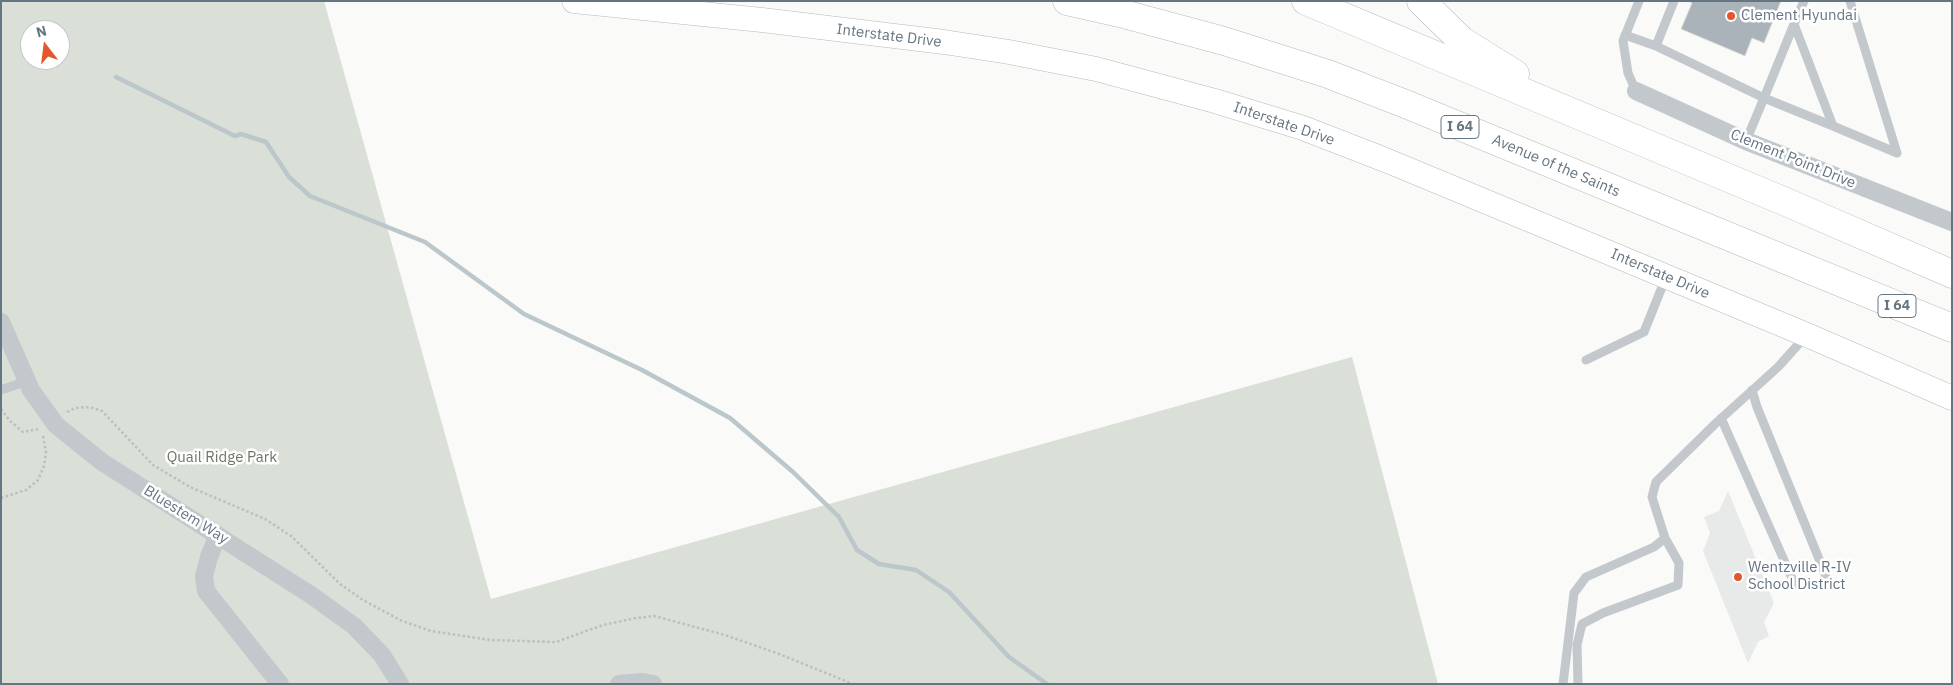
<!DOCTYPE html>
<style>
body{margin:0}
#map{position:relative;width:1953px;height:685px;overflow:hidden;background:#fafaf8;font-family:"IBM Plex Sans",sans-serif}
canvas{display:block}
.frame{position:absolute;inset:0;border:2px solid #657683;pointer-events:none}
.north{position:absolute;left:20px;top:20px;width:50px;height:50px;box-sizing:border-box;background:#fff;border:1px solid #c1c8cd;border-radius:50%;rotate:345deg;font-size:14px;font-weight:700;line-height:20px;text-align:center;color:#657683}
.north::after{content:'';display:block;margin:auto;width:18px;height:22px;background:#e4572e;clip-path:polygon(50% 0,100% 100%,50% 72%,0 100%)}
</style>
<div id="map">
<canvas width="1953" height="685"></canvas>
<div class="frame"></div>
<div class="north">N</div>
</div>
<script>
const c = document.querySelector('canvas').getContext('2d');
c.lineJoin = 'round';
function fill(path, color) {
  c.fillStyle = color;
  c.fill(path, 'evenodd');
}
function shape(rows) {
  const path = new Path2D();
  for (const r of rows) {
    path.moveTo(r[0], r[1]);
    for (let i = 2; i < r.length; i += 2) path.lineTo(r[i], r[i + 1]);
  }
  return path;
}
function stroke(path, color, width, dash) {
  c.strokeStyle = color;
  c.lineWidth = width;
  c.lineCap = dash ? 'butt' : 'round';
  c.setLineDash(dash || []);
  c.stroke(path);
}
function drawText(font, color, halo, rows, align = 'center') {
  c.font = font + ' "IBM Plex Sans",sans-serif';
  c.lineWidth = 5;
  c.setLineDash([]);
  c.textBaseline = 'middle';
  c.strokeStyle = halo;
  c.fillStyle = color;
  for (const [text, x, y, turn = 0] of rows) {
    c.save();
    c.translate(x, y);
    c.rotate((+turn || 0) * Math.PI / 180);
    c.textAlign = isNaN(turn) ? turn : align;
    if (halo) c.strokeText(text, 0, 0);
    c.fillText(text, 0, 0);
    c.restore();
  }
}
const built = shape([
 [1728,491,1774,603,1764,622,1769,636,1758,642,1748,663,1703,551,1710,533,1704,517,1719,511]
]);
const green = shape([
 [1,1,324,1,491,599,1352,357,1438,684,1,684],
 [30,30,60,30,60,60,30,60]
]);
const stream = shape([
 [116,77,235,136,241,134,266,142,289,177,310,196,425,242,524,314,642,370,730,418,793,472,839,517,857,550,879,564,916,570,949,592,1009,657,1047,684]
]);
const building = shape([
 [1688,1,1781,1,1764,43,1752,38,1745,56,1681,29,1692,3,1688,1]
]);
const path = shape([
 [1,409,10,421,23,432,39,429],
 [67,412,75,408,85,407,93,408,102,411,153,465,190,487,265,519,291,536,340,584,363,600,402,621,431,631,490,640,556,642,603,625,636,618,654,616,725,635,779,654,853,684],
 [1,498,26,490,38,480,44,466,46,453,43,435]
]);
const lane = shape([
 [1804,1,1794,24,1833,126,1897,153],
 [1850,1,1897,153],
 [1625,35,1656,46,1764,98,1794,24],
 [1656,46,1674,1],
 [1636,91,1628,73,1623,41,1639,1],
 [1746,141,1764,98,1833,126],
 [1586,360,1644,332,1666,277],
 [1,390,27,381],
 [1721,418,1795,585,1821,583,1826,576,1757,407,1752,390],
 [1563,684,1574,593,1586,577,1654,547,1665,538],
 [1578,684,1577,645,1582,624,1603,613,1678,585,1679,563,1665,538,1652,497,1656,482,1715,424,1778,367,1805,337]
]);
const street = shape([
 [1636,91,1746,141,1952,222],
 [1,322,31,390,56,425,102,462,311,595,354,626,382,655,400,684],
 [218,535,209,557,204,576,206,591,280,684],
 [619,684,643,682,653,684]
]);
const secondary = shape([
 [574,1,762,20,944,42,1009,52,1096,69,1215,101,1303,128,1388,161,1807,335,1952,398]
]);
const highway = shape([
 [1067,1,1120,13,1224,41,1328,74,1403,103,1952,328],
 [1306,1,1786,202,1952,274],
 [1421,1,1462,41,1515,74]
]);
const markers = [
 [1731,16,5,"#e4572e"],
 [1738,577,5,"#e4572e"]
];
const shields = [
 [1460,127,38],
 [1897,306,38]
];
const shieldNames = [
 ["I 64",1460,127],
 ["I 64",1897,306]
];
const poiNames = [
 ["Clement Hyundai",1741,16],
 ["Wentzville R-IV",1748,568],
 ["School District",1748,585]
];
const streetNames = [
 ["Interstate Drive",889,36,7],
 ["Interstate Drive",1284,124,19],
 ["Clement Point Drive",1793,159,22],
 ["Avenue of the Saints",1556,166,23],
 ["Interstate Drive",1660,274,23],
 ["Bluestem Way",186,515,32]
];
const parkNames = [
 ["Quail Ridge Park",222,458]
];
fill(built, '#e8e9e9');
fill(green, '#dadfd7');
stroke(stream, '#bbc7cb', 4.5);
fill(building, '#aab3b9');
stroke(building, '#dcdcda', 1);
stroke(secondary, '#b3babf', 25);
stroke(highway, '#b4b9bd', 29);
stroke(path, '#bbbfc2', 2.5, [2.5, 2.5]);
stroke(lane, '#c3c8cc', 9);
stroke(street, '#c3c8cc', 18);
stroke(secondary, '#fff', 24);
stroke(highway, '#fff', 28);
for (const [x, y, r, color] of markers) {
  const dot = new Path2D();
  dot.arc(x, y, r, 0, 2 * Math.PI);
  c.fillStyle = color;
  c.fill(dot);
  stroke(dot, '#fff', 2);
}
for (const [x, y, w] of shields) {
  const box = new Path2D();
  box.roundRect(x - w / 2, y - 11.5, w, 23, 4);
  c.fillStyle = '#fff';
  c.fill(box);
  stroke(box, '#657683', 1);
}
drawText('bold 14px', '#657683', null, shieldNames);
drawText('15px', '#657683', '#fff', poiNames, 'left');
drawText('15px', '#657683', '#fff', streetNames);
drawText('15px', '#687a64', '#fff', parkNames);
</script>
